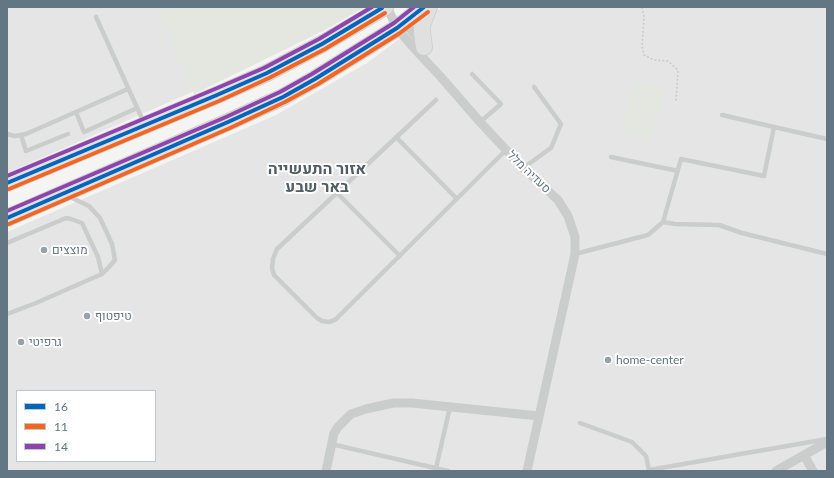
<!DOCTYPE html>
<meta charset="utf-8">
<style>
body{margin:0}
#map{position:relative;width:834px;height:478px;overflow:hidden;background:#f4f4f2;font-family:Lato,sans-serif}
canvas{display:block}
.frame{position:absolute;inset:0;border:8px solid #627684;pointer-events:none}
.legend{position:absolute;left:16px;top:390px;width:140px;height:72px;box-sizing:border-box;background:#fff;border:1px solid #c0c8ce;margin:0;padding:5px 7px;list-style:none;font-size:12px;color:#627684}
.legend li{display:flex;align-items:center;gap:8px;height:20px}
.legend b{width:20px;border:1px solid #c0c8ce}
</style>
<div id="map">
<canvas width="834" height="478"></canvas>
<div class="frame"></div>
<ul class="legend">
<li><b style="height:5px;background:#0065bd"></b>16</li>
<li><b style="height:5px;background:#f26522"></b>11</li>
<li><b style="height:5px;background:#8e44ad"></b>14</li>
</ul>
</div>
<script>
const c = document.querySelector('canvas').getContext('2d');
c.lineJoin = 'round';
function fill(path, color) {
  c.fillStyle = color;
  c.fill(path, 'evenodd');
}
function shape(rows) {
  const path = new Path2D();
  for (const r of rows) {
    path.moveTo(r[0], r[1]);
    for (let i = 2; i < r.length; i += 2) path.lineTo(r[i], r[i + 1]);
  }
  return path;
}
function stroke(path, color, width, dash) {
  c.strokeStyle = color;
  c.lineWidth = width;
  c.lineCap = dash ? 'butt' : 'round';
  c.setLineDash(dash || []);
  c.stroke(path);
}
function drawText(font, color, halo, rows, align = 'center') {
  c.font = font + ' Lato,Heebo,sans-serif';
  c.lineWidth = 4;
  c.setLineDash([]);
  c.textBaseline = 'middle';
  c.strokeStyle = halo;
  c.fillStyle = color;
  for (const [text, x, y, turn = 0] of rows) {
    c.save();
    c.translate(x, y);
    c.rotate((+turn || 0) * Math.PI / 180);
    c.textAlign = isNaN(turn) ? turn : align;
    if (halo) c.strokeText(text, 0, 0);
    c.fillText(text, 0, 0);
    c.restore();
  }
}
const built = shape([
 [7,7,349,7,238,72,7,173],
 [442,7,827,7,827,471,7,471,7,232,276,115,367,63],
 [17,391,155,391,155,461,17,461]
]);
const green = shape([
 [157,7,365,7,323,31,194,94],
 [633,82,663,89,651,140,621,133]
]);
const path = shape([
 [642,7,644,17,642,46,644,55,654,60,668,61,678,70,676,101]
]);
const lane = shape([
 [96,17,144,123],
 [472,74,501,104,480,122],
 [436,100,277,249,273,259,272,268,274,275,317,318,322,321,329,322,335,320,506,150],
 [76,112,84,132,137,108],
 [722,115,774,127],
 [7,134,15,136,26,134,128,89],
 [21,135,26,151,68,134],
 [396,137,457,199],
 [611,157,678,171],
 [523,168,551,148,561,124,534,87],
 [337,193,400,256],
 [663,222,675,224,719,225,742,233,827,254],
 [7,243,66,218,71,219,82,223,98,257,102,274],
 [575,254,648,235,663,222,681,159,764,176,774,127,827,139],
 [7,314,36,303,102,274,109,267,115,260,112,244,100,218,89,206,68,196],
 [580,423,632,442,646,456,649,470,648,471],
 [331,444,448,471],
 [436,468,450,407],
 [649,470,827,439]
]);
const street = shape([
 [387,7,397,28,411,45,440,76,480,122,523,168,558,200,568,216,575,237,575,254,527,471],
 [403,20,421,43],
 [804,455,813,471],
 [326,471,334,433,338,427,351,414,366,409,393,403,412,403,539,416],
 [776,471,827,442]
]);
const highway = shape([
 [424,47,422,33,422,25,429,7],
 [7,183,217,95,267,73,322,44,385,7],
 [7,218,228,122,283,97,315,79,397,28,424,7]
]);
const bus1 = shape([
 [7,183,217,95,267,73,322,44,382,8],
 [7,218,228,122,283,97,315,79,397,28,424,7]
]);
const bus2 = shape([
 [9,189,219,101,269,78,325,49,385,13],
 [9,224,230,128,285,102,318,84,400,33,428,12]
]);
const bus3 = shape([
 [7,176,215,89,264,68,319,39,372,7],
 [7,211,226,117,280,92,312,74,394,23,414,7]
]);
const markers = [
 [44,250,4,"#95a2aa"],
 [87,316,4,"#95a2aa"],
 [21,342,4,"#95a2aa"],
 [608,360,4,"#95a2aa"]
];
const streetNames = [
 ["סעדיה מלל",529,172,44]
];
const poiNames = [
 ["מוצצים",52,250],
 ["טיפטוף",95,316],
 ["גרפיטי",29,342],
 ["home-center",616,360]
];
const districtNames = [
 ["אזור התעשייה",317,169],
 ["באר שבע",317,187]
];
fill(built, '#e4e5e4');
fill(green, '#e4e7e0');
stroke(highway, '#d0d1d1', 18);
stroke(path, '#c9caca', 1.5, [2, 2]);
stroke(lane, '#cbcdcd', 4.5);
stroke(street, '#cbcdcd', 9);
stroke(highway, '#e0e0e0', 16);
stroke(bus1, '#0065bd', 4);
stroke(bus2, '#f26522', 4);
stroke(bus3, '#8e44ad', 4);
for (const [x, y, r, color] of markers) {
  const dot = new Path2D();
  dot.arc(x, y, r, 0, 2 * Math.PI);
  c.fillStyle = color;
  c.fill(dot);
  stroke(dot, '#fff', 1.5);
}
drawText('12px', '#627684', '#fff', streetNames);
drawText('12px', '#627684', '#fff', poiNames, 'left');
drawText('bold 16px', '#505e68', '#fff', districtNames);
</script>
